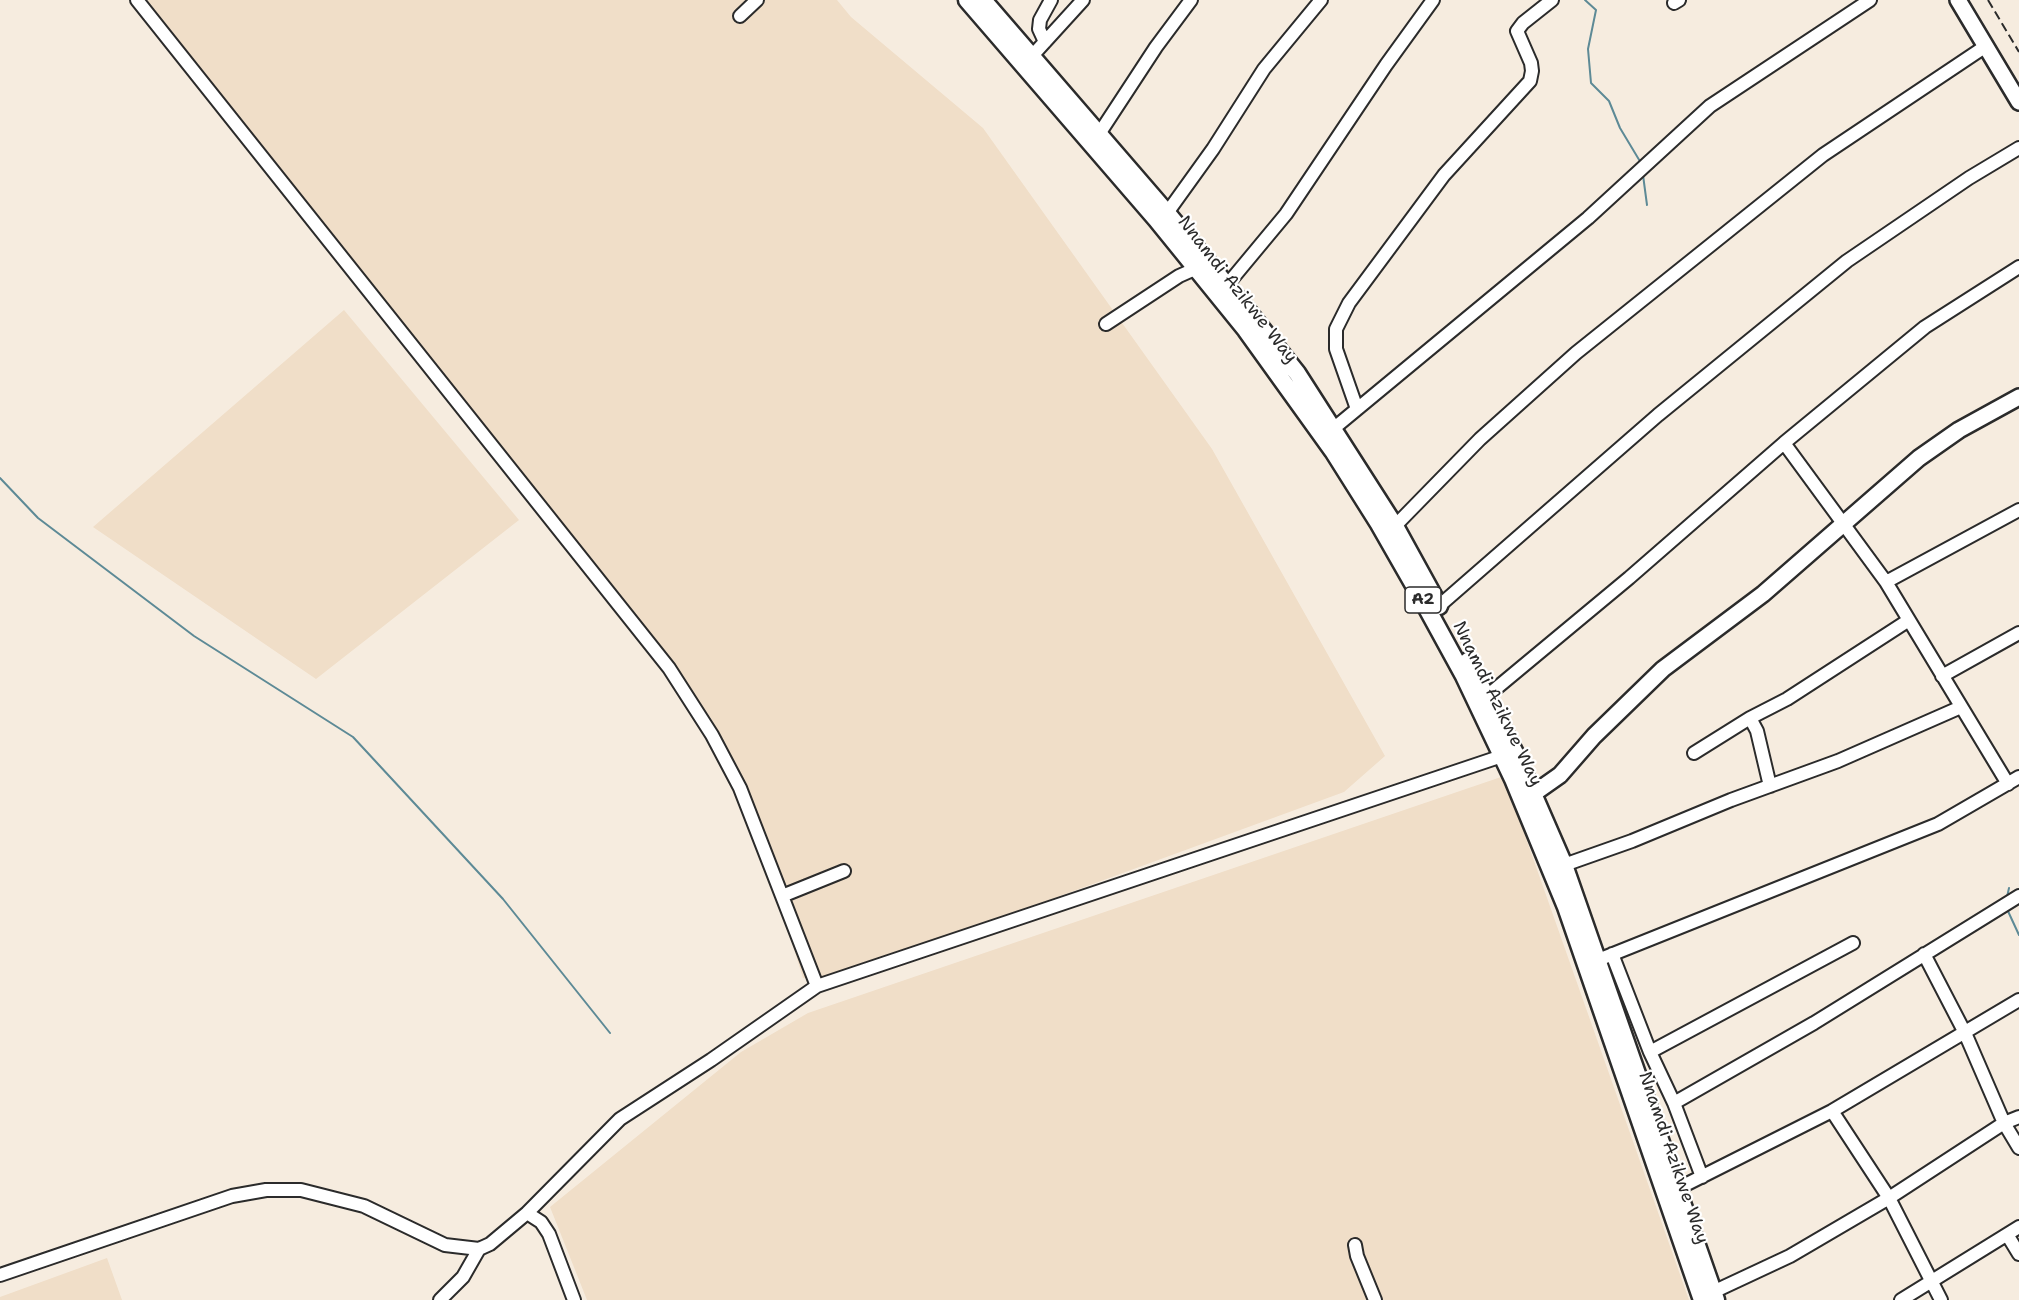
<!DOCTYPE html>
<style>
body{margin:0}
canvas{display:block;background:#f6ecdf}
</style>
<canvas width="2019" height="1300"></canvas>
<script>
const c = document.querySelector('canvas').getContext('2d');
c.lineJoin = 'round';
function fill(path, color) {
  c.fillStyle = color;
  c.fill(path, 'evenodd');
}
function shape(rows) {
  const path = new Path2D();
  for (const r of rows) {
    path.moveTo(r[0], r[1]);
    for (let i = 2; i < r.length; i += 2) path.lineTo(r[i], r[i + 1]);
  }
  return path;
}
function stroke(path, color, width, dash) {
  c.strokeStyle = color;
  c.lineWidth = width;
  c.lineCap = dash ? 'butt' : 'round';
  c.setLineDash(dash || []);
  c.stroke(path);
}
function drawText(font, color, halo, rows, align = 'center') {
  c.font = font + ' "Shantell Sans",sans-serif';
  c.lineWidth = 4.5;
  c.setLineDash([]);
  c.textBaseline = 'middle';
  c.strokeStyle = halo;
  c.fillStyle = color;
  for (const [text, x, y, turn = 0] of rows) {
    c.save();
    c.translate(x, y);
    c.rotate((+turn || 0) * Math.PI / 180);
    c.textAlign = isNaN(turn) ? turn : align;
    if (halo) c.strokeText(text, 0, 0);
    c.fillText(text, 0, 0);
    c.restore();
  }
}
const built = shape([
 [138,0,837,0,851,17,983,128,1212,449,1385,756,1344,792,836,978,803,978,743,786,711,718,365,289],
 [344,310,519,520,316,679,93,527],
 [1504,776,1689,1300,587,1300,550,1207,741,1052,808,1013],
 [107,1258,122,1300,0,1300,0,1297]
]);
const stream = shape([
 [1585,0,1596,10,1588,49,1591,83,1609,101,1620,128,1641,163],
 [1643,175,1647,205],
 [0,478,38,518,194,636,353,737,503,899,610,1033],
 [2007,897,2009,888],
 [2007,909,2019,935]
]);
const minor = shape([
 [137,0,669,668,712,735,740,788,817,986],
 [1674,3,1679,0],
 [740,16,757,0],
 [1045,42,1039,29,1040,20,1051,0],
 [1032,56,1083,0],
 [1099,134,1156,47,1191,0],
 [1167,213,1213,149,1264,69,1321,0],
 [1227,285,1286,214,1386,65,1433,0],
 [1106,324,1179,276,1197,268],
 [1357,409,1336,349,1336,329,1349,303,1444,175,1530,81,1532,71,1531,63,1517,31,1523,23,1552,0],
 [1333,429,1588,218,1710,106,1870,0],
 [1784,443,1886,582,2008,784],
 [1395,526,1480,439,1576,353,1823,155,1986,46],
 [1886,582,2019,510],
 [1439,606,1658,415,1847,261,1969,178,2019,148],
 [1942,676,2019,633],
 [1487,696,1629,578,1784,443,1925,327,2019,267],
 [1694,753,1750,718],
 [1770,786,1757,731,1750,718,1787,699,1909,620],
 [1564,865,1632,841,1731,800,1838,761,1961,707],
 [782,896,844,871],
 [1612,954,1650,1052,1674,1103],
 [1924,954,1965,1033,2004,1123,2019,1148],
 [1598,960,1938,824,2019,777],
 [1650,1052,1853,943],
 [1832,1111,1889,1198,1941,1300],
 [1702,1177,1674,1103,1814,1023,2019,896],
 [1677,1189,1832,1111,2019,1000],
 [527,1213,541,1222,549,1234,574,1300],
 [2008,1236,2019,1254],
 [1355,1245,1357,1256,1375,1300],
 [0,1275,232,1196,266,1190,301,1190,364,1206,445,1245,479,1249,490,1244,527,1213,620,1119,711,1060,817,986,1502,756],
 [1713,1292,1790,1256,1889,1198,2004,1123,2019,1117],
 [440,1300,463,1277,479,1249],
 [1901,1300,2019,1227]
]);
const major = shape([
 [1958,0,2019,102],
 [1533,794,1560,775,1594,736,1663,669,1763,594,1919,458,1959,430,2019,397]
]);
const highway = shape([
 [967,0,1156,219,1246,330,1333,451,1379,524,1423,601,1464,676,1513,779,1566,907,1702,1300],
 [983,0,1167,213,1239,300,1297,373,1395,526,1439,606],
 [1468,661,1517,757,1564,865,1716,1300]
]);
const rail = shape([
 [1988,0,2019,52]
]);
const shields = [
 [1423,600,36]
];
const shieldNames = [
 ["A2",1423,600]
];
const streetNames = [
 ["Nnamdi Azikwe Way",1237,290,52],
 ["Nnamdi Azikwe Way",1497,704,64],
 ["Nnamdi Azikwe Way",1673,1158,71]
];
fill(built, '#f0dec8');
stroke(stream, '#5d8a96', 2);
stroke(minor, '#2b2b2b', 16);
stroke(major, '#2b2b2b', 20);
stroke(highway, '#2b2b2b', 21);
stroke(minor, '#fff', 12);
stroke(major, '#fff', 15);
stroke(highway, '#fff', 16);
stroke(rail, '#2b2b2b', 2, [9, 4.5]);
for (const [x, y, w] of shields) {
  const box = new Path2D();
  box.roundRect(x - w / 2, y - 13, w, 26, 4.5);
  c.fillStyle = '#fff';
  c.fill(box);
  stroke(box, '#2b2b2b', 1.5);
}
drawText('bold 16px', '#2b2b2b', null, shieldNames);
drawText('18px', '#2b2b2b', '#fff', streetNames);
</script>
